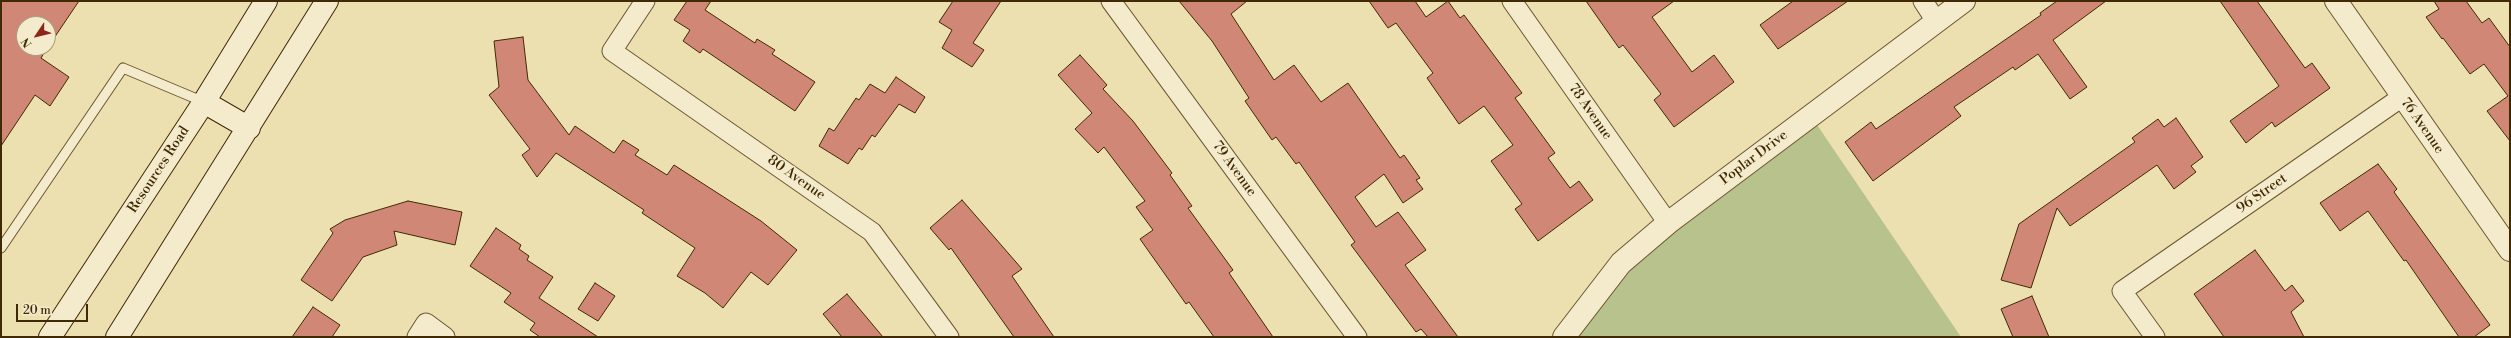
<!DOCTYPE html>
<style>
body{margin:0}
#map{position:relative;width:2511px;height:338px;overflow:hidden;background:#ede0b0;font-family:"Libre Bodoni",serif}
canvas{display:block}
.frame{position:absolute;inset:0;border:2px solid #402905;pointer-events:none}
.north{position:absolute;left:16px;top:16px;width:40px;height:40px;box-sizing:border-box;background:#f3ebcc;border:1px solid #ab9d7c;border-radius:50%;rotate:235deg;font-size:11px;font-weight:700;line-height:16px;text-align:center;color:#402905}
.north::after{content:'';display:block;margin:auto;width:14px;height:18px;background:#8f2418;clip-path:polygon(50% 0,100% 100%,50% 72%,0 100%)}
.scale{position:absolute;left:16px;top:304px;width:72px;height:18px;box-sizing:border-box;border:2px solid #402905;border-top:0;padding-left:5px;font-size:12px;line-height:14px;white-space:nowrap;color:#402905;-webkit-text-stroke:3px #f3ebcc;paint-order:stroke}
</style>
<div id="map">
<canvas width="2511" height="338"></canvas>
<div class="frame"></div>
<div class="north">N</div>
<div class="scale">20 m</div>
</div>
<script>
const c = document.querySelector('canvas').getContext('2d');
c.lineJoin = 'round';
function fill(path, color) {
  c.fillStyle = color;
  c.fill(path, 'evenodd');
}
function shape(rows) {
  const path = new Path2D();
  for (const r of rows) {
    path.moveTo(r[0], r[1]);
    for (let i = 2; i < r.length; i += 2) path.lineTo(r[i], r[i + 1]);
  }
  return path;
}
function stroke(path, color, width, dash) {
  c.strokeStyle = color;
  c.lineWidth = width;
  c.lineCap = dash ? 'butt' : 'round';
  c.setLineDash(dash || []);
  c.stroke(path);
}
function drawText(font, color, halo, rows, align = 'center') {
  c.font = font + ' "Libre Bodoni",serif';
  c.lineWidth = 3;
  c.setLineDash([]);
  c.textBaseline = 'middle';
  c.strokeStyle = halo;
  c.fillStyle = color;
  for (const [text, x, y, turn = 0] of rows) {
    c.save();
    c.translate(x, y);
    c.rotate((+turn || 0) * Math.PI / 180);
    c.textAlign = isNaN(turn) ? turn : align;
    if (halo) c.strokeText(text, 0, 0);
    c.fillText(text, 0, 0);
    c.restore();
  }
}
const green = shape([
 [1811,116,1961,337,1564,337,1621,263]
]);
const building = shape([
 [1,1,79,1,48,47,48,24,24,24,24,48,47,48,41,58,69,77,50,106,35,95,1,146,1,1],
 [687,1,711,1,705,10,755,43,757,39,775,50,772,54,815,82,795,111,703,49,700,53,683,41,690,30,674,20,687,1],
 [953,1,1001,1,973,43,984,50,972,67,942,48,952,30,939,22,953,1],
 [1179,1,1247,1,1231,14,1274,80,1294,65,1321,102,1348,83,1400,158,1404,155,1420,178,1416,180,1423,189,1403,203,1384,174,1355,197,1376,227,1398,212,1426,250,1405,265,1458,337,1428,337,1421,329,1416,332,1351,245,1355,242,1299,162,1296,164,1276,137,1272,140,1245,101,1249,98,1212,41,1179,1],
 [1369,1,1415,1,1426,17,1448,1,1460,18,1464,15,1522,93,1515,98,1555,153,1548,158,1570,188,1579,181,1593,200,1538,241,1515,209,1522,204,1491,161,1513,145,1484,106,1459,124,1427,78,1433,73,1396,23,1388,28,1369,1],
 [1586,1,1674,1,1652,17,1692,72,1714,55,1734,82,1674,127,1654,100,1661,94,1623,45,1619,48,1586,1],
 [1793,1,1848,1,1778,49,1760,25,1793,1],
 [2057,1,2106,1,2053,40,2087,87,2070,99,2038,54,2015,70,2013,67,1954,107,1961,116,1873,181,1845,142,1871,122,1876,129,2041,15,2040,13,2057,1],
 [2220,1,2257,1,2305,68,2312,63,2330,88,2275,127,2272,122,2246,143,2230,121,2279,86,2220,1],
 [2434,1,2466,1,2482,23,2489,18,2510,47,2510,141,2487,111,2508,96,2484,64,2470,74,2443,38,2442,39,2426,17,2439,9,2434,1],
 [523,37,528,80,569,135,575,126,614,153,623,140,639,150,635,155,667,175,674,165,761,221,797,250,768,285,751,272,723,308,705,293,677,276,695,248,642,213,644,210,556,153,537,177,522,155,530,149,489,95,499,87,494,41,523,37],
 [1080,55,1107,85,1103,89,1133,121,1172,173,1170,175,1192,206,1188,208,1233,270,1229,273,1273,337,1214,337,1189,302,1186,304,1140,239,1153,230,1136,207,1145,201,1104,147,1098,153,1075,129,1092,113,1058,75,1080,55],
 [896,77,925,97,915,113,899,104,875,137,872,135,862,150,859,148,848,164,819,146,829,128,834,131,856,98,859,100,870,84,885,93,896,77],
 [2176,118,2203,157,2191,166,2196,172,2174,189,2157,165,2070,226,2057,208,2031,288,2001,280,2019,224,2135,142,2132,138,2158,119,2164,127,2176,118],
 [2378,164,2397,189,2394,192,2490,325,2474,337,2459,337,2406,260,2404,261,2368,211,2340,231,2320,203,2378,164],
 [962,200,1022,269,1012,276,1054,337,1014,337,951,248,949,250,930,228,962,200],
 [408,201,462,212,455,245,394,231,397,245,363,257,332,301,301,280,333,233,330,229,345,220,408,201],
 [496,228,521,245,519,249,529,256,527,260,553,277,539,298,598,337,540,337,530,330,535,323,504,302,511,293,470,266,496,228],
 [2255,250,2285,291,2292,285,2304,301,2291,312,2304,337,2224,337,2194,294,2255,250],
 [595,283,615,296,598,321,578,309,595,283],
 [847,294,883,337,842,337,823,314,847,294],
 [2032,296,2049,337,2013,337,2001,309,2032,296],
 [313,307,340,325,332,337,292,337,313,307]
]);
const service = shape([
 [1,248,123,68,204,102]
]);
const minor = shape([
 [645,1,612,51,872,232,949,337],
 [1111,1,1357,337],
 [1512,1,1668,223],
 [1923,1,1936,21],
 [417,337,426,323,445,337],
 [2155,337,2122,291,2402,97]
]);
const tertiary = shape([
 [2336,1,2510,250],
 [1564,337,1621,263,1668,223,1964,1]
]);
const secondary = shape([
 [204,102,249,128],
 [50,337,204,102,266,1],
 [117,337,327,1]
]);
const streetNames = [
 ["78 Avenue",1590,112,55],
 ["76 Avenue",2422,126,55],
 ["Poplar Drive",1754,158,-37],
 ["79 Avenue",1234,169,54],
 ["Resources Road",159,170,-57],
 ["80 Avenue",796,178,35],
 ["96 Street",2262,194,-35]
];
fill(green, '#b7c28c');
fill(building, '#d08776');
stroke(building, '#402905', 1);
stroke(service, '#6b5730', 11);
stroke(minor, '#6b5730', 21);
stroke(tertiary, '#6b5730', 24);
stroke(secondary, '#402905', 24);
stroke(service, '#f3ebcc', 9);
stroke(minor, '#f3ebcc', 19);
stroke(tertiary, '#f3ebcc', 22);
stroke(secondary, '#f3ebcc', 22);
drawText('14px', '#402905', '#f3ebcc', streetNames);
</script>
